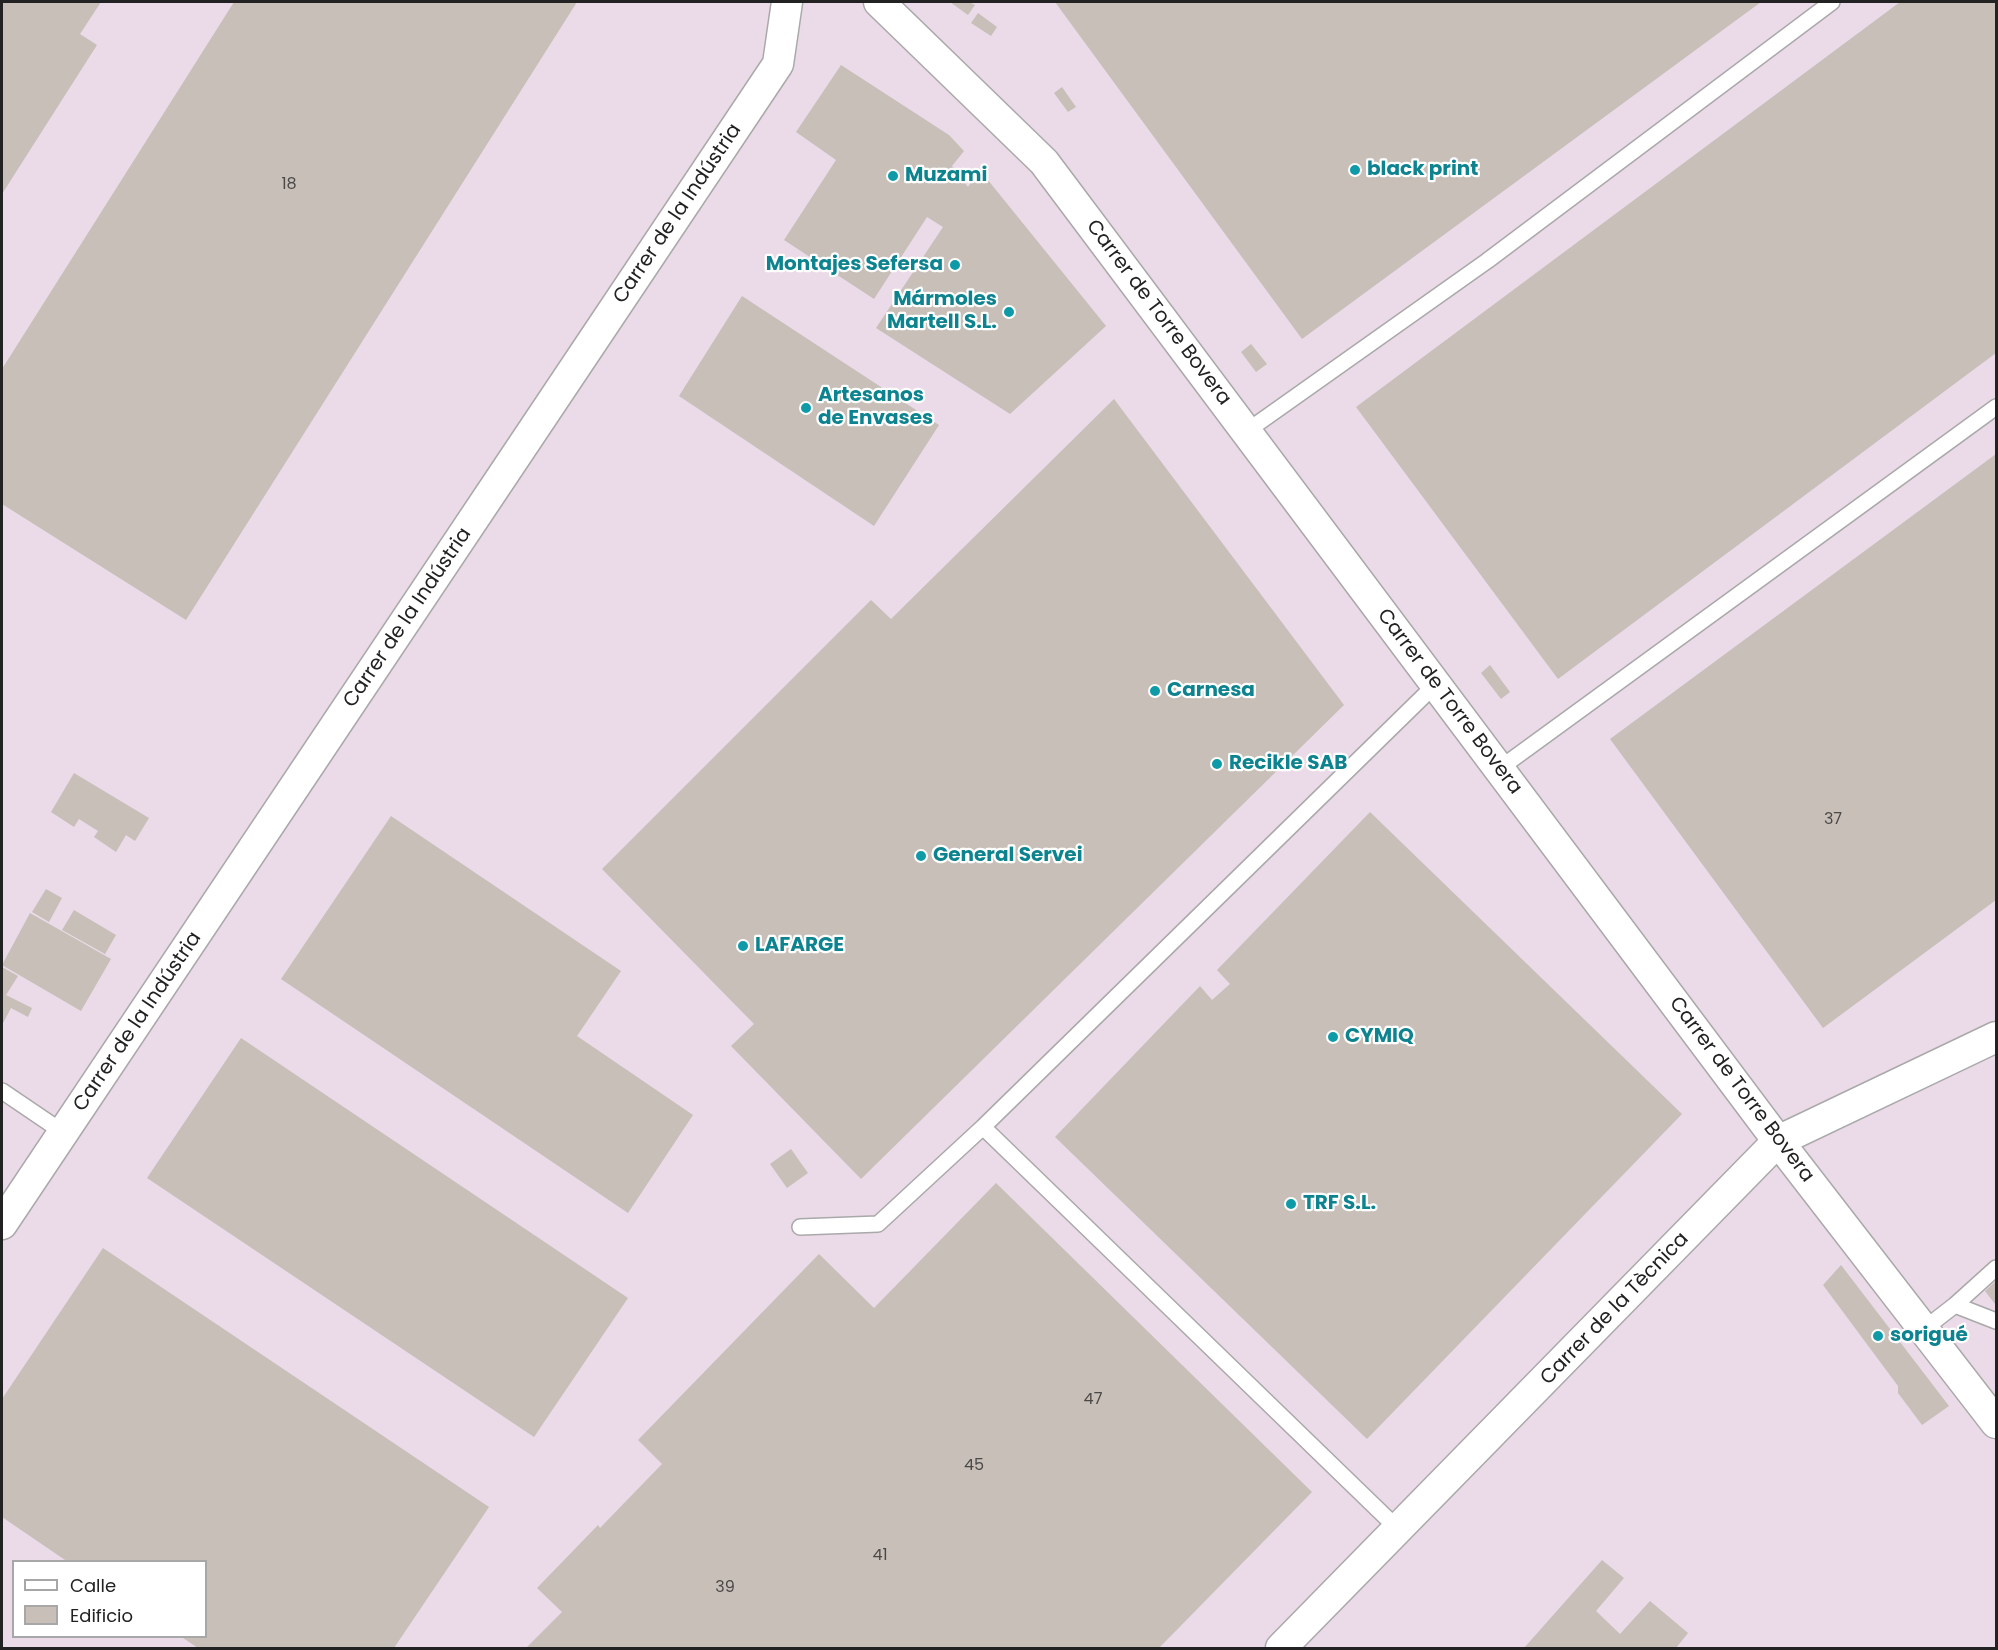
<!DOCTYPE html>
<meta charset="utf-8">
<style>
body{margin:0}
#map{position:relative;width:1998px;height:1650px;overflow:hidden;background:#f2efe9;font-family:Poppins,sans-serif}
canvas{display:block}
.frame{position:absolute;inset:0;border:3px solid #222;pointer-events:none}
.legend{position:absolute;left:12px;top:1560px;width:195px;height:78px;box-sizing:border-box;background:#fff;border:2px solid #a7a7a7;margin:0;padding:8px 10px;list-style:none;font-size:18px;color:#222}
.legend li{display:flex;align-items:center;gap:12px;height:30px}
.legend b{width:30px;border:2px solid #a7a7a7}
</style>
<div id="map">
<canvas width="1998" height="1650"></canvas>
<div class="frame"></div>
<ul class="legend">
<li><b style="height:8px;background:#fff"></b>Calle</li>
<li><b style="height:16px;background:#c7bfb8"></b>Edificio</li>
</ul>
</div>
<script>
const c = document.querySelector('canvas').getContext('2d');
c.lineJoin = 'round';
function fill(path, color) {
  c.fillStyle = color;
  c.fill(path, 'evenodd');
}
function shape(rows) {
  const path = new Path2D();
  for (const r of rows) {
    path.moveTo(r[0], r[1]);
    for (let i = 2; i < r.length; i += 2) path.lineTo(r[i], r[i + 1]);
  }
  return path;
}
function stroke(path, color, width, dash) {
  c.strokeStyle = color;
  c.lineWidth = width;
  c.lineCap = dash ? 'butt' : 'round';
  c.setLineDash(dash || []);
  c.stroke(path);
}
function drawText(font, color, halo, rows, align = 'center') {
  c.font = font + ' Poppins,sans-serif';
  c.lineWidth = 4.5;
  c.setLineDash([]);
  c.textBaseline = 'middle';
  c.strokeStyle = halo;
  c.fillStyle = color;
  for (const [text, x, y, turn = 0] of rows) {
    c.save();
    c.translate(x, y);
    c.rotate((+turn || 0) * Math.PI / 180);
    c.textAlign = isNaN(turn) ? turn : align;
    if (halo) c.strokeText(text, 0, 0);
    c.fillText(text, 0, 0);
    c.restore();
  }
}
const industrial = shape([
 [2,2,1996,2,1996,1648,2,1648],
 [14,1562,206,1562,206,1636,14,1636]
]);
const building = shape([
 [2,2,101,2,80,34,97,45,2,194],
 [234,2,577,2,186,620,2,504,2,369],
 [950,2,969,2,975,5,968,15],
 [1055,2,1761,2,1302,339],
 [1900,2,1996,2,1996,353,1558,679,1356,407],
 [978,13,997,27,991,36,971,23],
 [841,65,949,135,964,151,952,166,968,187,979,169,1106,326,1010,414,876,328,943,227,927,217,874,299,784,240,836,160,796,132],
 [1062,87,1076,107,1068,112,1054,93],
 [742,296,939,425,874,526,679,396],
 [1251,344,1267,364,1256,372,1241,352],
 [1114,399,1344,705,861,1179,731,1046,754,1024,602,869,871,600,891,619],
 [1996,454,1996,900,1823,1028,1610,739],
 [1490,665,1510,692,1501,699,1481,673],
 [74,773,149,818,135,841,126,835,116,852,94,837,98,831,79,819,74,827,51,812],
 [1370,812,1682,1114,1367,1439,1055,1137,1200,986,1212,1000,1230,984,1217,970],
 [391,816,621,971,577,1036,693,1115,628,1213,281,979],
 [46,889,62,898,49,922,32,912],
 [74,910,116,935,105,954,62,930],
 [30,913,111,959,81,1011,2,965],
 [2,967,18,976,6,995,32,1008,28,1017,11,1008,2,1025],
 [241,1038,628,1298,534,1437,147,1178],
 [791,1149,808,1173,787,1188,770,1164],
 [996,1183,1312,1492,1159,1648,526,1648,562,1612,537,1588,598,1525,600,1528,662,1464,638,1440,819,1254,874,1308],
 [103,1248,489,1507,394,1648,198,1648,180,1636,206,1636,206,1562,68,1562,2,1517,2,1399],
 [1841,1265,1949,1406,1922,1425,1898,1393,1898,1386,1823,1285],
 [1996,1281,1996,1303,1995,1304,1985,1291],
 [1602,1560,1624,1578,1596,1611,1620,1634,1650,1601,1688,1633,1676,1648,1524,1648]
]);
const lane = shape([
 [1247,431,1487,261,1832,2],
 [1499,769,1996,407],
 [2,1091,64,1133],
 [983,1127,1398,1529],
 [800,1227,878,1224,983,1127,1436,684],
 [1996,1268,1955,1305,1996,1321],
 [1924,1329,1955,1305]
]);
const street = shape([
 [879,2,1044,162,1778,1141,1996,1423],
 [2,1224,778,64,787,2],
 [1281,1648,1778,1141,1996,1037]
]);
const markers = [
 [1355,170,6,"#0f9aa8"],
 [893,176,6,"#0f9aa8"],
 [955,265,6,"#0f9aa8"],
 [1009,312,6,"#0f9aa8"],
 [806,408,6,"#0f9aa8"],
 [1155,691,6,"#0f9aa8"],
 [1217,764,6,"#0f9aa8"],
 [921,856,6,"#0f9aa8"],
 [743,946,6,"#0f9aa8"],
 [1333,1037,6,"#0f9aa8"],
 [1291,1204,6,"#0f9aa8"],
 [1878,1336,6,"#0f9aa8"]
];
const numberNames = [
 ["18",289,185],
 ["37",1833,820],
 ["47",1093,1400],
 ["45",974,1466],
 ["41",880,1556],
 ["39",725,1588]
];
const cultureNames = [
 ["black print",1367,170],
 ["Muzami",905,176],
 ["Montajes Sefersa",943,265,"right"],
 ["Mármoles",997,300,"right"],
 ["Martell S.L.",997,323,"right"],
 ["Artesanos",818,396],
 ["de Envases",818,419],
 ["Carnesa",1167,691],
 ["Recikle SAB",1229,764],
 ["General Servei",933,856],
 ["LAFARGE",755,946],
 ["CYMIQ",1345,1037],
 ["TRF S.L.",1303,1204],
 ["sorigué",1890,1336]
];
const streetNames = [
 ["Carrer de la Indústria",678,214,-56],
 ["Carrer de Torre Bovera",1158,313,53],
 ["Carrer de la Indústria",408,618,-56],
 ["Carrer de Torre Bovera",1449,702,53],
 ["Carrer de la Indústria",138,1022,-56],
 ["Carrer de Torre Bovera",1741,1090,53],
 ["Carrer de la Tècnica",1615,1309,-46]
];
fill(industrial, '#ebdbe8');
fill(building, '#c7bfb8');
stroke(lane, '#a9a9a9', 18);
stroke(street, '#a9a9a9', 33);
stroke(lane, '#fff', 15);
stroke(street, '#fff', 30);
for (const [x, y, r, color] of markers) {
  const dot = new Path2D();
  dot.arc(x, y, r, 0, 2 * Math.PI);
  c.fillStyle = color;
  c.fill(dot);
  stroke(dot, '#fff', 2);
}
drawText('16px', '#4b4948', null, numberNames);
drawText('bold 20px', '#0d838f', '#fff', cultureNames, 'left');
drawText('20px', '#222', '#fff', streetNames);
</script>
